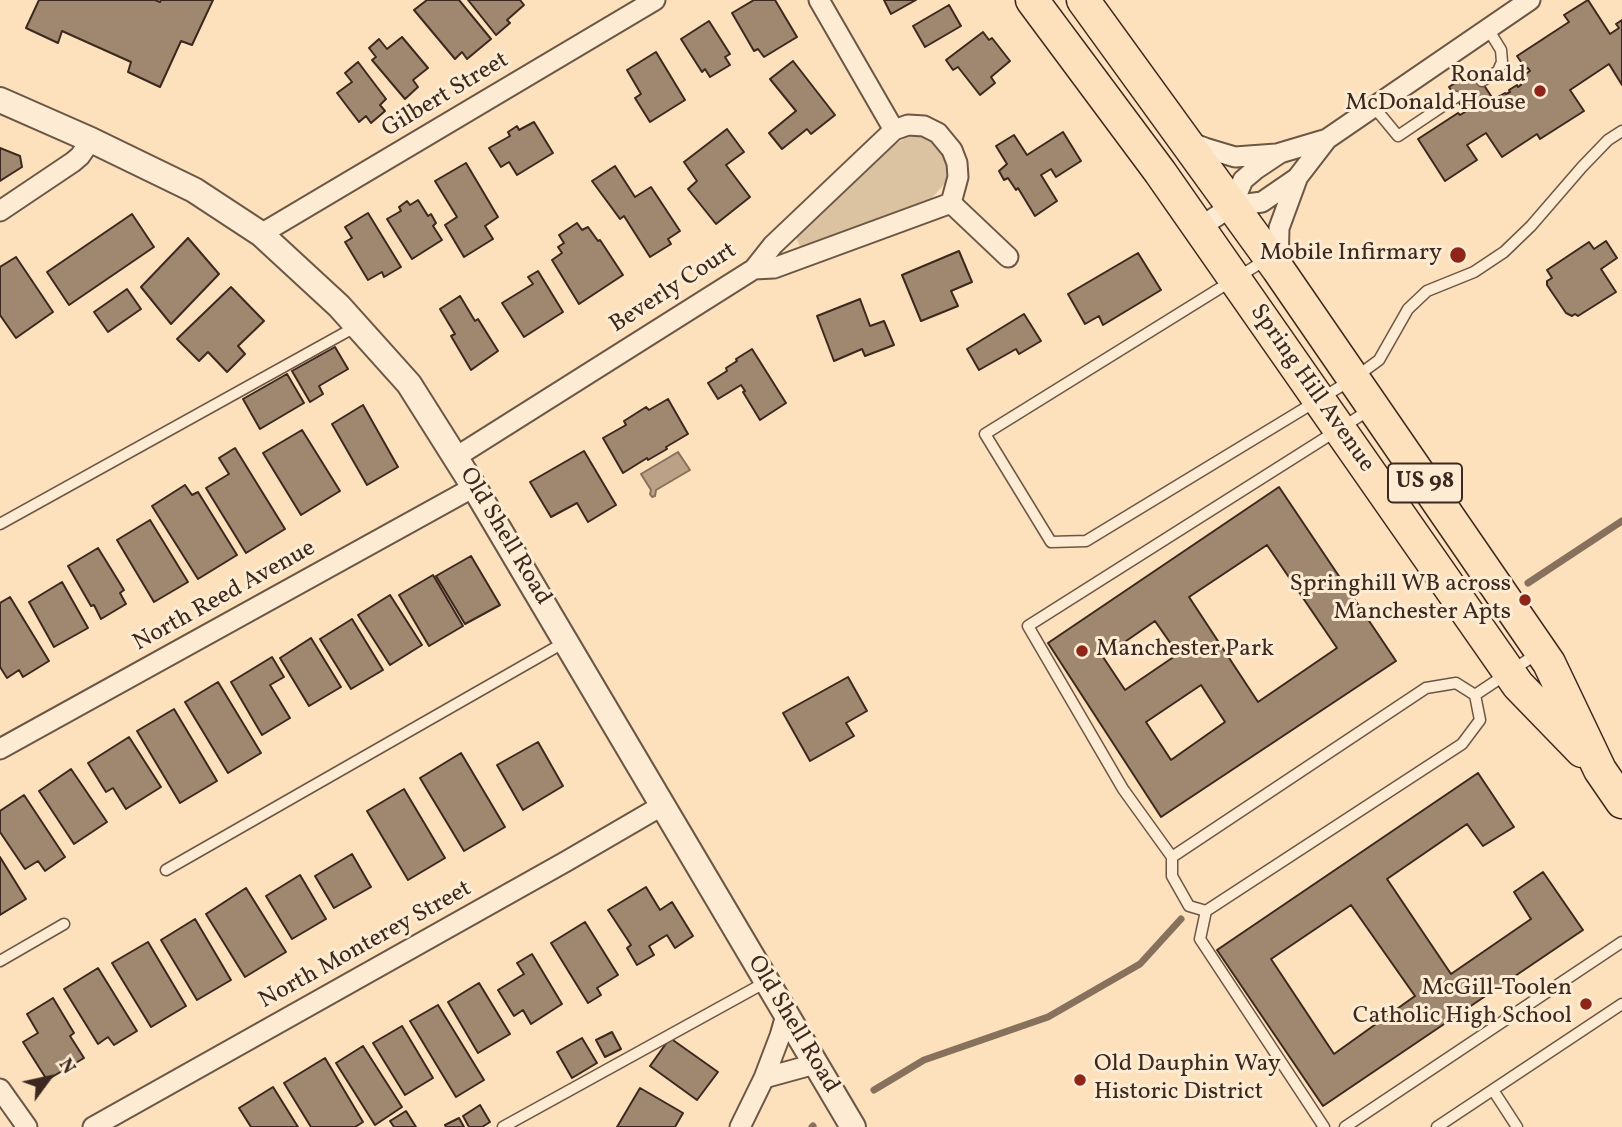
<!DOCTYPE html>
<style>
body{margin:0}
#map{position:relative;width:1622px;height:1127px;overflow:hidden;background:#fce1bc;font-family:Vollkorn,serif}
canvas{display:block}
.north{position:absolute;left:14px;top:1043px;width:70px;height:70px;-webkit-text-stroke:5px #fdecd3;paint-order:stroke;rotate:57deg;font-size:19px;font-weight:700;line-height:28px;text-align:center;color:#3c281e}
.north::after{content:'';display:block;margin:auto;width:24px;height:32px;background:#3c281e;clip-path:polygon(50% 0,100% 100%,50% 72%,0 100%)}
</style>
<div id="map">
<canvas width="1622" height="1127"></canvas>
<div class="north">N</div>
</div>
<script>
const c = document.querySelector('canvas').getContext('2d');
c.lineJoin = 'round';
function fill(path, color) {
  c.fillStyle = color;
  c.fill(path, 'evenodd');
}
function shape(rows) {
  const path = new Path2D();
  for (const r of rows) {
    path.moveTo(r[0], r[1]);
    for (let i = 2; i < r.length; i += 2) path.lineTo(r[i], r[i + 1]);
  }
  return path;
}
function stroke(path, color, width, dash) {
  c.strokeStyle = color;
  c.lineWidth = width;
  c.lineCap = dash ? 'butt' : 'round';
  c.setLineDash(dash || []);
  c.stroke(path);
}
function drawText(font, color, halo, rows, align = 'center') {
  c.font = font + ' Vollkorn,serif';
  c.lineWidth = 6;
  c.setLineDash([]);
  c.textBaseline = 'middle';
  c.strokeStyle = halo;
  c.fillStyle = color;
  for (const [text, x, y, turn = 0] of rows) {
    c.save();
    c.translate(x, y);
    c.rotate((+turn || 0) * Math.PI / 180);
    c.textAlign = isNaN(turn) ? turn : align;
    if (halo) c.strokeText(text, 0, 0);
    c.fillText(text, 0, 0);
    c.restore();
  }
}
const green = shape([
 [918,136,934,141,947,157,950,174,946,182,931,199,808,246,800,246,797,240,797,234,800,231,897,143,908,137]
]);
const water = shape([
 [678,452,690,470,656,490,655,496,652,497,650,494,651,490,641,474,678,452]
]);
const stream = shape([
 [1528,583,1622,521],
 [874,1090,924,1060,1048,1017,1140,964,1181,919],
 [812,1127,813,1126]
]);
const building = shape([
 [39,0,155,0,160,2,161,0,213,0,192,45,181,41,160,87,128,72,131,62,62,31,58,43,26,28,39,0],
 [427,0,459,0,491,39,467,59,462,52,455,59,414,10,427,0],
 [468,0,520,0,524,5,507,20,510,23,496,35,468,0],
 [754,0,775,0,797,37,764,57,758,49,754,51,732,13,754,0],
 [884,0,916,0,891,14,884,0],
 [1588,0,1610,34,1619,28,1616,24,1622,20,1622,85,1609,64,1570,90,1584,111,1540,139,1537,134,1502,157,1486,133,1467,145,1477,160,1445,181,1418,139,1458,113,1460,115,1465,112,1449,87,1474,70,1495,102,1497,100,1496,98,1505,93,1506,94,1510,92,1509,90,1517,85,1518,87,1521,85,1518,79,1530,71,1528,68,1526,69,1517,56,1569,22,1564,15,1588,0],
 [949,5,961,26,925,47,913,26,949,5],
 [709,21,730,54,725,57,730,65,710,77,705,69,702,72,681,39,709,21],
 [983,32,989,40,992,38,1010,61,991,77,995,83,980,95,958,67,953,70,946,60,983,32],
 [402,37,428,68,413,80,418,87,405,99,372,60,376,57,369,48,379,39,387,49,402,37],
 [656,52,685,100,650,122,635,98,641,94,627,70,656,52],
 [793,61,835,115,811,134,807,129,782,149,769,133,796,111,770,79,793,61],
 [358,62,386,99,380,105,385,111,371,123,366,116,359,122,337,93,352,82,345,73,358,62],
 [534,122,553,153,517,175,509,162,501,167,489,148,510,136,508,132,517,126,519,130,534,122],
 [727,129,744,152,726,165,750,197,716,224,688,189,697,181,684,162,727,129],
 [1063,132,1081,161,1056,177,1051,169,1041,175,1057,201,1035,216,1018,188,1016,190,1008,178,1004,180,999,171,1007,164,996,146,1014,135,1027,155,1063,132],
 [0,148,20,156,22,167,0,181,0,148],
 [466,163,498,217,485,226,493,239,464,257,445,225,457,217,435,181,466,163],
 [615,166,635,197,651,187,680,231,668,239,671,244,650,257,624,216,620,219,592,181,615,166],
 [418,200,428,216,431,214,436,223,433,226,442,240,412,259,387,219,401,211,399,207,407,201,410,205,418,200],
 [368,213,401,267,384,277,382,272,368,280,345,242,352,238,345,227,368,213],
 [132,214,154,247,69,305,47,272,132,214],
 [577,223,582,230,588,227,598,241,600,240,623,275,579,304,552,260,562,253,558,247,564,243,559,235,577,223],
 [188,238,219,274,171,324,141,287,188,238],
 [1606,241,1617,258,1601,269,1616,292,1578,316,1575,314,1572,316,1566,313,1547,285,1547,281,1552,278,1547,270,1589,242,1594,249,1606,241],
 [959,251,972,282,951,291,958,306,921,321,902,275,959,251],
 [1138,253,1161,290,1103,325,1099,316,1085,324,1068,294,1138,253],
 [16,257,53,312,16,338,0,315,0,267,16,257],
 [538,271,563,312,524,337,502,303,533,284,528,277,538,271],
 [231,287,264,321,238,346,245,354,227,372,208,352,199,361,177,339,231,287],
 [127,289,141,309,108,332,94,312,127,289],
 [460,296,475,321,478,319,498,351,471,370,451,336,455,334,440,309,460,296],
 [860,299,870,326,884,321,894,345,865,356,862,349,834,361,817,316,860,299],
 [1024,314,1041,341,1019,354,1016,349,979,370,967,349,1024,314],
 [335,347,348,369,319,386,323,394,310,402,292,371,335,347],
 [752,349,786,403,760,420,743,392,745,391,741,385,718,399,708,383,727,371,726,368,737,361,736,359,752,349],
 [287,374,304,403,260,429,243,399,287,374],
 [668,399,688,434,666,447,667,449,648,460,647,458,623,473,603,438,626,425,624,421,646,407,649,410,668,399],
 [363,405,398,467,367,485,332,424,363,405],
 [302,430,340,491,301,515,263,453,302,430],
 [235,448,285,529,246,553,206,488,229,474,219,458,235,448],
 [584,451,616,505,588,522,577,503,551,517,530,482,584,451],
 [185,485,192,495,198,492,237,555,198,579,152,506,185,485],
 [1279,487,1396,661,1161,817,1048,643,1279,487],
 [1267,545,1337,648,1258,702,1189,597,1267,545],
 [1155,621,1178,654,1125,690,1103,657,1155,621],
 [1201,685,1225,722,1171,760,1146,722,1201,685],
 [150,520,188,582,154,602,117,540,150,520],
 [98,548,124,590,120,593,126,604,101,619,94,605,91,606,68,566,98,548],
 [471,556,500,605,465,624,436,576,471,556],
 [433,575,463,626,429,646,399,595,433,575],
 [62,582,88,628,54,647,29,602,62,582],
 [390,595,422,645,390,665,358,615,390,595],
 [10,597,49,661,23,677,19,670,7,678,0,667,0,603,10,597],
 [352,619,383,670,351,689,320,639,352,619],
 [311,638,341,687,309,706,280,658,311,638],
 [272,657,284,677,270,685,290,718,262,735,231,682,272,657],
 [848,677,867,711,846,723,854,736,810,761,783,713,848,677],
 [218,682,261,753,228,773,185,702,218,682],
 [174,709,217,781,180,803,137,731,174,709],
 [129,737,161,787,126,809,113,788,106,792,88,763,129,737],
 [538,742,563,786,523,810,497,765,538,742],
 [461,753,505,827,464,851,420,778,461,753],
 [71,769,107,822,74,844,39,791,71,769],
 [1478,773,1514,827,1483,846,1467,824,1387,879,1451,974,1531,919,1514,892,1543,872,1583,930,1323,1106,1217,950,1478,773],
 [1351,905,1415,996,1334,1054,1271,959,1351,905],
 [404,789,445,858,408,880,367,811,404,789],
 [24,795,65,857,45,871,38,861,25,869,0,832,0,811,24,795],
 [352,854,371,887,334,908,315,876,352,854],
 [0,857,26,899,0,915,0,857],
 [300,875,326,919,292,939,266,896,300,875],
 [646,887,660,910,672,902,693,936,675,948,667,935,649,946,654,955,637,965,627,948,631,945,608,910,646,887],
 [246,888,286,952,245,977,206,914,246,888],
 [195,919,231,980,197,1000,161,940,195,919],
 [585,922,618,975,597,988,601,995,588,1003,551,943,585,922],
 [148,942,186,1006,151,1027,112,963,148,942],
 [532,954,562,1004,531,1024,523,1010,514,1016,498,990,524,974,517,963,532,954],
 [98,968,137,1031,114,1045,108,1037,98,1044,64,989,98,968],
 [479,983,510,1034,478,1053,448,1002,479,983],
 [53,998,74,1033,70,1036,84,1058,47,1080,23,1042,38,1033,27,1014,53,998],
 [438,1005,484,1080,456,1097,410,1021,438,1005],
 [402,1026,433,1078,405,1095,373,1043,402,1026],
 [612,1032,621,1049,605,1057,596,1040,612,1032],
 [582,1038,597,1063,572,1078,557,1052,582,1038],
 [670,1038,718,1072,697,1100,650,1066,670,1038],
 [363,1046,402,1107,375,1125,336,1063,363,1046],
 [325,1058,363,1122,355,1127,311,1127,284,1083,325,1058],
 [273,1087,298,1127,251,1127,239,1108,273,1087],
 [640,1088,683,1113,675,1127,617,1127,640,1088],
 [480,1105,490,1122,482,1127,469,1127,463,1116,480,1105],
 [406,1111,416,1127,394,1127,390,1121,406,1111],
 [459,1118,464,1127,446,1127,445,1125,459,1118]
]);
const service = shape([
 [1482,81,1498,71,1502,62,1501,50,1488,29],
 [1374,107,1398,136,1456,97],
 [1267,259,985,434,1051,542,1086,541,1353,379,1379,360,1408,309,1427,291,1474,272,1504,252,1531,226,1582,167,1608,140,1622,131],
 [0,524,357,326],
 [1456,683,1475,695,1480,720,1462,744,1206,911,1189,906,1172,876,1172,857,1426,688,1456,683],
 [1475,695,1538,653],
 [1172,857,1123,789,1028,626,1371,409],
 [166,870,565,642],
 [1206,911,1200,939,1324,1127],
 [0,961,64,924],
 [1493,1090,1517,1127],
 [503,1127,766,982],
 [1345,1127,1622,942],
 [1437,1127,1622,1004]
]);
const minor = shape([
 [819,0,894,130],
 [1189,142,1205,148,1235,157,1276,154],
 [951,203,1008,257],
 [1232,206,1243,180,1256,169,1280,153,1327,139,1530,0],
 [0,211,73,162,80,156,91,140],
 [1199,228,1232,206,1262,202,1297,178,1327,139],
 [261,234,655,0],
 [1278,268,1279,228,1297,179],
 [754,269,774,268,951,203],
 [456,457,754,269,773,245,894,130,908,125,924,126,938,133,952,150,957,163,958,177,951,203],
 [0,749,474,487],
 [764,1078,815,1064],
 [0,1089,27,1127],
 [93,1127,565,862,663,805],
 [740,1127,764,1078,780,1036,786,1015]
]);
const tertiary = shape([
 [0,100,91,140,194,190,261,234,339,306,409,384,474,487,853,1127]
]);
const primary = shape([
 [1032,0,1160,172,1518,685,1582,751],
 [1083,0,1278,269,1549,663,1600,770,1622,802]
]);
const markers = [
 [1540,91,7,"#8f2418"],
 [1458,255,9,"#8f2418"],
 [1525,600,7,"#8f2418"],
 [1082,651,7,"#8f2418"],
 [1586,1004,7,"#8f2418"],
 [1080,1080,7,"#8f2418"]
];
const shields = [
 [1425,483,74]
];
const shieldNames = [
 ["US 98",1425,483]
];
const poiNames = [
 ["Ronald",1526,77],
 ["McDonald House",1526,105],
 ["Mobile Infirmary",1442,255],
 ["Springhill WB across",1511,586],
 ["Manchester Apts",1511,614],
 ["Manchester Park",1096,651,"left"],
 ["McGill-Toolen",1572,990],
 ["Catholic High School",1572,1018],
 ["Old Dauphin Way",1094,1066,"left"],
 ["Historic District",1094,1094,"left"]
];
const streetNames = [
 ["Gilbert Street",446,96,-31],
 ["Beverly Court",674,289,-33],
 ["Spring Hill Avenue",1311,389,55],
 ["Old Shell Road",504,537,59],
 ["North Reed Avenue",225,597,-29],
 ["North Monterey Street",366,946,-29],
 ["Old Shell Road",792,1025,59]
];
fill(green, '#dbc2a1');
fill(water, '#bba286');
stroke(water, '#88715c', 2);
stroke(stream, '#88715c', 7);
fill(building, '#a08870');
stroke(building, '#3c281e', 2);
stroke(service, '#6c5646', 13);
stroke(minor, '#6c5646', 23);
stroke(tertiary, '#6c5646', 28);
stroke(primary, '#3c281e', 35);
stroke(service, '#fdecd3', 10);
stroke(minor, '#fdecd3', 19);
stroke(tertiary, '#fdecd3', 24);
stroke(primary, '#fce1bc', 32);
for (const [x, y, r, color] of markers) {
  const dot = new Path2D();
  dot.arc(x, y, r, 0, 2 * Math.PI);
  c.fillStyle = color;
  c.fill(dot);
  stroke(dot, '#fdecd3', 2.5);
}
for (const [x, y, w] of shields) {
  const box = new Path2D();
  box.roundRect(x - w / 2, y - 19.5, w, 39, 5);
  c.fillStyle = '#fdecd3';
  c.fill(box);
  stroke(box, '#3c281e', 2);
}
drawText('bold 23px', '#3c281e', null, shieldNames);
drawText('24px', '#3c281e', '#fdecd3', poiNames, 'right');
drawText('24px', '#3c281e', '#fdecd3', streetNames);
</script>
